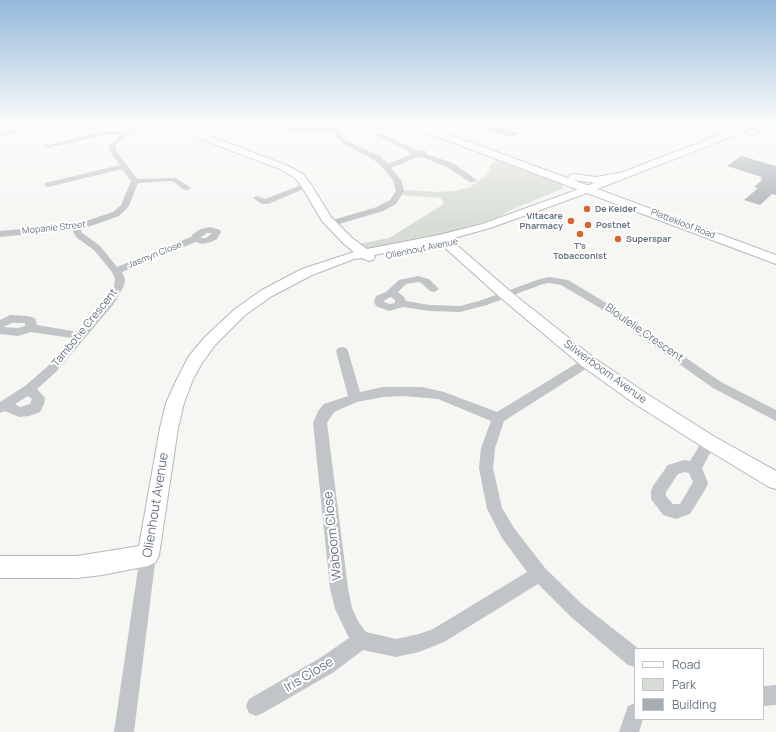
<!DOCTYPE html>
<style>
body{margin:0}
#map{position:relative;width:776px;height:732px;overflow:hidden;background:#f6f6f3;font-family:Manrope,sans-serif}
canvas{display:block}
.legend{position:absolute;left:634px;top:648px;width:130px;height:72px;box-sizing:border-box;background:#fff;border:1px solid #c2c7cd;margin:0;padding:5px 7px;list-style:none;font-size:12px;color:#677482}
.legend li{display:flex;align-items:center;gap:8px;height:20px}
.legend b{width:20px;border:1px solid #c2c7cd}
</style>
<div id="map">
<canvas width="776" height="732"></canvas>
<ul class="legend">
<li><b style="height:5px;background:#fff"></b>Road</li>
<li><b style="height:11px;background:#d7ddd4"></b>Park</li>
<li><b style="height:11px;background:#a7aeb3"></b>Building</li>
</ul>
</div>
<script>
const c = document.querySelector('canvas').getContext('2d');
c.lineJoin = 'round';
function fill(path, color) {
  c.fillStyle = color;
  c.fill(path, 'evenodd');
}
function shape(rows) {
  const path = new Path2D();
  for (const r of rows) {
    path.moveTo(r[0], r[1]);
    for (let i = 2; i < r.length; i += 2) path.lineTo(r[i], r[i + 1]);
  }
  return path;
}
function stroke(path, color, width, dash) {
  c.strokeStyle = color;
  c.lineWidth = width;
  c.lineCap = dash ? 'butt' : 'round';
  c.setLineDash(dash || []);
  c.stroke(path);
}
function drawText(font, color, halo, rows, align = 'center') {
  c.font = font + ' Manrope,sans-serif';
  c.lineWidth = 4;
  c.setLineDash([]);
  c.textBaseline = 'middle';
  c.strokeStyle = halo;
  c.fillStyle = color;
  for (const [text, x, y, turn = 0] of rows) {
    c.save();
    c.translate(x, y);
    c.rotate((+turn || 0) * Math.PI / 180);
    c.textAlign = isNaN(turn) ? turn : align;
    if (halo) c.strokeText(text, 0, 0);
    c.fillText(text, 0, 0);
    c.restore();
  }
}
const green = shape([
 [497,160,560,183,564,188,511,210,496,218,438,236,370,249,358,244,389,238,444,204,441,198,402,195,403,190,438,192,453,191,468,188,487,175,491,164]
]);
const building = shape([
 [496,125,519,133,509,137,486,129],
 [741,156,776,166,776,195,772,194,760,205,744,200,758,188,754,187,762,180,760,179,762,177,727,166]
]);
const street = shape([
 [25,123,33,123,17,132,0,137,0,133,13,130,25,123],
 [152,123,162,123,132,132,116,145,116,150,137,179,176,178,191,188,187,190,184,190,174,182,170,181,138,183,129,206,119,216,82,229,81,232,100,246,117,267,191,237,193,234,201,229,210,227,220,230,221,232,217,239,211,242,202,244,196,242,122,272,125,279,124,286,113,305,56,372,37,389,45,398,44,404,40,412,29,416,19,417,5,411,0,413,0,402,25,386,48,366,72,338,31,332,18,336,0,334,0,320,10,315,27,316,35,318,37,325,78,332,105,301,114,286,115,279,112,272,94,250,77,238,73,232,73,230,0,237,0,231,77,224,113,212,121,205,131,181,122,169,48,187,44,185,45,183,120,165,109,150,109,145,120,135,104,135,47,148,44,146,104,131,126,131,152,123],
 [207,233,212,233,206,238,200,238,207,233],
 [12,323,25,323,25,326,18,328,3,327,12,323],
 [28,396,32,399,30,404,20,407,15,404,28,396],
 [269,123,277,123,292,129,330,127,328,123,334,123,341,135,345,140,380,156,388,164,409,155,410,152,374,134,379,133,417,150,426,151,427,154,453,163,477,180,473,182,470,182,447,167,422,157,415,158,391,168,401,180,404,191,396,204,383,211,332,226,326,226,325,224,326,222,377,207,390,200,396,191,393,180,384,169,374,160,341,142,332,131,291,133,269,123],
 [740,123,749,123,735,129,732,127,740,123],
 [304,184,310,184,311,186,268,204,262,204,253,198,257,196,265,199,304,184],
 [418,276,429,279,439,289,434,292,430,291,421,283,418,282,406,284,398,292,404,297,406,301,430,305,460,306,479,301,540,279,549,277,568,280,608,304,721,382,776,410,776,421,713,388,600,308,561,285,549,283,543,284,487,305,460,312,430,311,403,307,389,311,376,306,374,302,376,296,386,292,399,280,418,276],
 [391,297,395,300,395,303,390,304,384,302,385,300,391,297],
 [342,347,346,348,348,351,360,392,383,387,422,387,444,392,497,412,584,359,588,358,592,359,594,362,592,365,504,421,495,448,493,468,502,508,514,528,545,568,583,605,639,649,635,649,635,667,628,665,571,617,538,584,444,642,419,652,396,657,363,650,334,672,263,713,256,716,249,713,246,706,249,699,320,658,349,638,335,609,330,588,313,423,318,411,324,404,348,396,336,351,338,348,342,347],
 [403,396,438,399,491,421,481,448,479,468,487,509,502,538,527,572,433,629,419,634,396,639,366,632,358,621,352,608,348,588,327,423,334,412,357,402,383,397,403,396],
 [709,436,714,438,716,442,702,468,708,483,706,488,690,514,676,519,663,515,651,499,651,491,653,486,668,465,684,460,690,461,704,438,709,436],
 [684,472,689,473,693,482,680,504,673,504,666,496,666,492,678,474,684,472],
 [148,547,154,549,156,555,134,732,114,732,140,555,142,549,148,547],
 [776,685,776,705,763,706,763,686,776,685],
 [635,703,635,719,643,719,639,732,619,732,628,706,635,703]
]);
const secondary = shape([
 [175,123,185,123,204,134,286,165,303,174,312,186,331,217,352,238,367,249,439,235,482,224,571,192,722,134,696,125,695,123,707,123,731,131,751,123,763,123,738,134,737,137,731,137,579,196,490,228,440,242,374,255,375,257,373,260,369,261,362,258,354,259,312,275,272,296,245,315,215,345,202,363,193,379,184,403,178,428,159,555,156,562,148,566,102,575,77,578,0,578,0,556,77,556,139,546,160,428,166,403,177,379,189,356,205,337,235,309,262,290,302,269,354,252,344,244,322,221,302,187,295,178,280,169,198,138,175,123],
 [767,123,776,123,776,126,750,136,746,133,767,123],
 [448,240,452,241,511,292,594,358,647,394,715,437,776,471,776,489,769,487,703,447,635,404,582,366,501,298,444,247,442,244,444,241,448,240]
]);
const primary = shape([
 [404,123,418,123,570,179,568,177,570,175,574,174,596,177,620,173,624,174,626,176,624,178,596,183,573,180,776,255,776,264,406,125,404,123]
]);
const markers = [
 [587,209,4,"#d96430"],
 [571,221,4,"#d96430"],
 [588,225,4,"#d96430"],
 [580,234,4,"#d96430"],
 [618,239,4,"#d96430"]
];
const farPoinames = [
 ["De Kelder",595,209],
 ["Vitacare",563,216,"right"],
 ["Pharmacy",563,226,"right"],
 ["Postnet",596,225],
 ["Superspar",626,239],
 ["T's",580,246,"center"],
 ["Tobacconist",580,256,"center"]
];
const farStreetnames = [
 ["Plattekloof Road",683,224,21],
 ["Mopanie Street",54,228,-6],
 ["Olienhout Avenue",422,249,-12],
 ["Jasmyn Close",155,255,-22]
];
const streetNames = [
 ["Tambotie Crescent",85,328,-51],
 ["Bloulelie Crescent",644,333,35],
 ["Silwerboom Avenue",605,372,36]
];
const nearStreetnames = [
 ["Olienhout Avenue",156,505,-81],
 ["Waboom Close",333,536,-96],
 ["Iris Close",309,675,-31]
];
fill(green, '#d7ddd4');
fill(building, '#a7aeb3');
stroke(secondary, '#b4b8bc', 2);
stroke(primary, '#b5b8bc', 2);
fill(street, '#c1c5c8');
fill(secondary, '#fff');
fill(primary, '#fff');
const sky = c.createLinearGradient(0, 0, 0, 225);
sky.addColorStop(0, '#95badb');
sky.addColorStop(0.55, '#fbfbfa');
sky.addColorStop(1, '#fbfbfa00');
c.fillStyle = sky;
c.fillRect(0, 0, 776, 225);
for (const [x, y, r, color] of markers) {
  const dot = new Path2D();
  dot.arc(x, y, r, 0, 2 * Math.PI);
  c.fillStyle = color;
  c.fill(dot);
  stroke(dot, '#fff', 1.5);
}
drawText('bold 9px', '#677482', '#fff', farPoinames, 'left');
drawText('9px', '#677482', '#fff', farStreetnames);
drawText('11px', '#677482', '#fff', streetNames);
drawText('13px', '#677482', '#fff', nearStreetnames);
</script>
